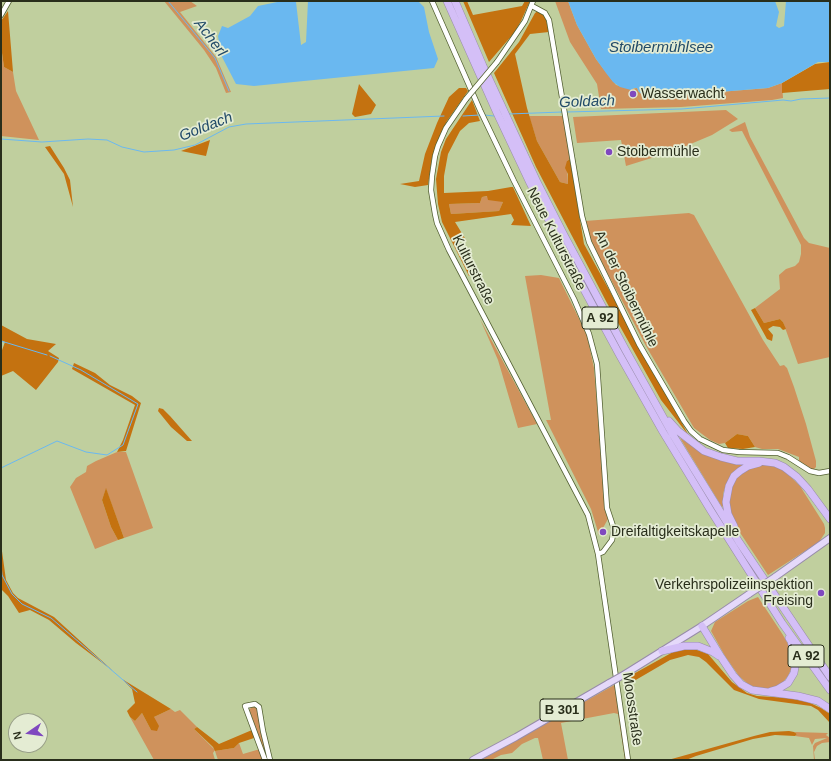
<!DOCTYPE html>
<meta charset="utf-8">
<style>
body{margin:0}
#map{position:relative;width:831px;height:761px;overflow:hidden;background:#c0cf9e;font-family:Arial,sans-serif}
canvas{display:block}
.frame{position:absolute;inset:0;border:2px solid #292e1b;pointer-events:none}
.north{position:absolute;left:8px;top:713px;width:40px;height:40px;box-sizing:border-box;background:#e4ecd3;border:1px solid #99a089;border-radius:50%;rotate:257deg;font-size:11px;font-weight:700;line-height:16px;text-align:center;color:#292e1b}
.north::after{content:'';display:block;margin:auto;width:14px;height:18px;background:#7f48bf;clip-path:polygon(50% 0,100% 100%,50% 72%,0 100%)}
</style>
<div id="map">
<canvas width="831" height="761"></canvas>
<div class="frame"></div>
<div class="north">N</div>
</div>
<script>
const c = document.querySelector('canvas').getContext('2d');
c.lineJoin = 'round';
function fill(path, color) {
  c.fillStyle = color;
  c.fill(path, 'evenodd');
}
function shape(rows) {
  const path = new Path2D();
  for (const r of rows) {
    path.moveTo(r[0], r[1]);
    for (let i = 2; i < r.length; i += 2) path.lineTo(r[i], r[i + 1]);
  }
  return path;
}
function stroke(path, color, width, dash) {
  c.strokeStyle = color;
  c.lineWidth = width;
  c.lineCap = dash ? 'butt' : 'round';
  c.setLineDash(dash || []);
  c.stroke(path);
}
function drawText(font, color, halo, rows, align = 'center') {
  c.font = font + ' Arial,sans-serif';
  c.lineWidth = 3.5;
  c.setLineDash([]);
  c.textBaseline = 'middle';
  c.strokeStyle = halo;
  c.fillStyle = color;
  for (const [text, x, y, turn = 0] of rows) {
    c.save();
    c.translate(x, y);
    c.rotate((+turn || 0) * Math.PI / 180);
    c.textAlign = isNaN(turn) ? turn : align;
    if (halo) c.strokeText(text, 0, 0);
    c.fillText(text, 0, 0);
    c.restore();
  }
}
const green = shape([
 [164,1,190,1,197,6,180,12,216,57,231,92,226,93,216,68,204,50],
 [555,1,568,1,577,25,596,59,616,85,632,89,637,88,639,92,663,95,707,93,768,88,782,83,783,98,772,100,681,107,601,109,597,84,570,42],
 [1,46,4,67,13,72,16,91,39,140,1,136],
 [726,110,738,119,712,135,674,151,626,166,621,140,577,143,573,117],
 [529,116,563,116,570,159,567,161,568,184,560,182,537,141],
 [745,122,750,137,804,238,809,243,830,248,830,357,798,364,783,322,780,319,764,323,755,308,780,289,779,275,786,269,795,266,799,262,801,254,801,245,742,131,732,132,729,130],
 [488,196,503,202,499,211,451,214,449,204,480,203,482,197],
 [689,213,694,215,763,340,780,366,784,365,787,368,794,387,806,424,816,461,816,467,813,470,810,469,799,461,799,457,778,449,762,449,755,447,748,436,737,434,725,443,719,444,710,440,694,428,646,346,592,244,585,221],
 [541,275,559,278,587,335,594,368,606,513,608,519,599,535,591,509,546,420,551,420,525,276],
 [480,319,537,424,518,428,498,360],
 [680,438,706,455,753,462,726,484,723,494,723,506,722,507],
 [117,452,126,452,153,528,124,538,106,489,102,500,111,527,118,540,95,549,70,487,76,478,86,472,87,466,96,461],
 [761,465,769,465,780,468,792,478,800,486,824,524,825,528,825,533,819,542,768,575,733,522,727,502,735,478,741,472],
 [758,597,783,635,790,648,792,658,792,667,788,676,783,682,771,689,757,688,748,684,739,676,725,656,711,631,715,622,748,601],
 [616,684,626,760,625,760,618,714,614,713,561,723,568,760,543,760,538,738,535,738,522,744,512,753,501,755,491,760,481,760],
 [251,707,256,707,258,708,269,760,267,760,249,711],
 [171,709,175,712,180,710,197,727,194,729,215,750,213,753,215,760,154,760,130,717,135,721,142,713,151,730,154,717],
 [794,732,828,733,826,735,830,738,830,742,822,743,817,746,814,752,815,760,814,760,813,746,815,743,827,738,815,739,812,745,809,738,795,736,797,734],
 [239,743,243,754,260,749,264,760,218,760,215,751,234,748]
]);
const forest = shape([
 [463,1,467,1,473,15,522,6,525,1,530,1,521,21,514,33,489,62],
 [8,11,13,72,4,67,1,46,1,21],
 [538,11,545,16,549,32,530,34,515,54,527,108,537,141,560,182,568,184,568,174,565,168,567,161,570,159,584,244,689,436,661,400,607,303,536,167,494,73,519,42,535,13],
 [830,62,830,89,782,93,782,83,815,64],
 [359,84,376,105,371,114,355,117,352,114],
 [459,88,466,88,468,91,447,121,441,133,432,158,428,185,415,187,400,184,419,181,425,154,437,123,449,97],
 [472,100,480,121,469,123,460,131,448,154,444,176,444,193,488,191,511,187,513,187,531,226,511,225,514,220,511,214,455,222,466,240,457,241,471,275,469,276,442,222,438,204,436,179,441,152,446,139],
 [487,196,488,200,503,202,499,211,451,214,449,204,480,203,482,197],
 [210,140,206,156,181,151],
 [50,146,64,168,70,180,73,207,64,174,45,147],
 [755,308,764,323,780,319,783,322,786,329,783,330,780,327,773,326,768,329,773,335,772,341,767,339,751,310],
 [1,325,27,339,56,344,48,351,59,358,58,362,36,390,13,371,1,376,1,353,5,342,1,340],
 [74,363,95,373,110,385,132,396,141,403,126,451,117,452,123,440,135,405,72,369],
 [159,408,163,409,170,416,192,441,187,441,171,427,158,411],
 [737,434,748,436,755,447,743,449,728,448,725,443],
 [106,488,124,538,118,540,111,527,102,500],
 [1,544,6,580,13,593,18,598,54,617,113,671,76,643,49,620,30,610,19,613,8,596,1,589],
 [681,649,697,650,708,654,732,682,747,693,757,696,788,698,808,702,821,708,830,714,830,723,818,710,811,706,759,699,734,690,706,662,699,657,688,655,670,660,634,681,628,684,625,683,624,680,628,677,673,652],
 [122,679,171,709,154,717,159,726,157,731,151,730,142,713,135,721,130,717,127,711,135,703,132,689],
 [197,727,219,744,252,730,254,738,239,743,234,748,215,751,213,747,194,729],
 [789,731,794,732,797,734,795,736,775,735,753,739,696,756,686,760,668,760,754,736,770,732]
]);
const water = shape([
 [282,1,296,2,301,45,306,42,308,1,418,1,424,7,429,32,438,59,434,68,254,86,236,84,221,55,218,36,222,26,228,28,250,16,258,6],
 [568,1,775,1,779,12,776,26,779,28,784,26,786,1,830,1,830,62,818,62,782,83,768,88,707,93,643,95,639,92,637,88,634,88,631,90,620,87,613,82,606,73,596,59,577,25]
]);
const stream = shape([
 [168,1,215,58,229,91],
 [567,112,682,109,783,100,791,101,801,99,830,98],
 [509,114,562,112],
 [484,115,494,116],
 [463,116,480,115],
 [1,139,42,142,88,139,107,140,122,147,144,152,174,150,195,145,229,127,246,124,444,116],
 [1,341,47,355],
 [1,468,57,441,86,452,107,455,123,445,138,404,81,370,50,356],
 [1,564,2,575,12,594,22,604,51,618,137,692]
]);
const minor = shape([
 [432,1,480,110,514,181,574,299,589,334,597,364,607,508,614,529,612,540,603,552,598,554],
 [532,6,545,13,549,20,582,216,589,242,639,344,684,421,691,431,700,439,723,450,739,452,778,453,788,457,810,471,819,473,830,471],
 [1,15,9,1],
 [497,62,525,21,533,1],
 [466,99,446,128,438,146,435,156,432,176,431,190,435,214,437,223,449,250,588,515,598,554,628,760],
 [265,760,245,706,255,704,259,707,263,731,270,760]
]);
const major = shape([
 [775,577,830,538],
 [625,674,702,626,749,594],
 [473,760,516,737,609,683]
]);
const highway = shape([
 [447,1,497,113,530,183,580,282,619,354,663,432,711,511,782,623,830,690],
 [455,1,483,66,536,180,564,235,625,349,673,435,739,542,830,677],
 [669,421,678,431,704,451,721,457,737,461,759,461,775,463,784,467,797,477,808,489,830,519],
 [734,526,728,514,726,502,729,486,734,476,740,471,748,466,759,463],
 [702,626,721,657,733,675,741,684,752,690,798,696,818,701,830,709],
 [662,651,684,646,698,646,713,652,719,656],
 [771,691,778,689,788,683,794,673,796,661,791,641,789,638]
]);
const minorBridge = shape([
 [466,99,497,62]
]);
const majorBridge = shape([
 [749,594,775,577],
 [609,683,625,674]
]);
const markers = [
 [633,94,4,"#7f48bf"],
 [609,152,4,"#7f48bf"],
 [603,532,4,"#7f48bf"],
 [821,593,4,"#7f48bf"]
];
const shields = [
 [600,318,36],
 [806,656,36],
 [562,710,44]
];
const shieldNames = [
 ["A 92",600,318],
 ["A 92",806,656],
 ["B 301",562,710]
];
const poiNames = [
 ["Wasserwacht",641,94],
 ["Stoibermühle",617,152],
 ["Dreifaltigkeitskapelle",611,532],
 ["Verkehrspolizeiinspektion",813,585,"right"],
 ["Freising",813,601,"right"]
];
const streetNames = [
 ["Neue Kulturstraße",556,239,63],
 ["Kulturstraße",473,270,63],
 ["An der Stoibermühle",626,289,64],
 ["Moosstraße",632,709,82]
];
const waterNames = [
 ["Acherl",210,38,53],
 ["Stoibermühlsee",661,48],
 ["Goldach",587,102,-2],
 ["Goldach",206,127,-21]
];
fill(green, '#cf925c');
fill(forest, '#c47210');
fill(water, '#6ab8f0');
stroke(stream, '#6ab8f0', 1);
stroke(minor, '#536033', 6);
stroke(major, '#988caa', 8);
stroke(highway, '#988caa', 8);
stroke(minor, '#fff', 4.5);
stroke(major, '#e5d9fa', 6);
stroke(highway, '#d4bff7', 7);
stroke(minorBridge, '#536033', 6, []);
stroke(majorBridge, '#988caa', 8, []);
stroke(minorBridge, '#fff', 4.5);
stroke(majorBridge, '#e5d9fa', 6);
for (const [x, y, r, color] of markers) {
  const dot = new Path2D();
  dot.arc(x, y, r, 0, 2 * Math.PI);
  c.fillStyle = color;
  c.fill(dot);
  stroke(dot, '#e4ecd3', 1.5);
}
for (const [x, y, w] of shields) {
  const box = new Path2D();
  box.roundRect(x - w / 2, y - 11, w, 22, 3);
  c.fillStyle = '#e4ecd3';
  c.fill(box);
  stroke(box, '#292e1b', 1);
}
drawText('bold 13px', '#292e1b', null, shieldNames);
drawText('14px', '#292e1b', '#e4ecd3', poiNames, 'left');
drawText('14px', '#292e1b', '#e4ecd3', streetNames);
drawText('italic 15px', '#214a68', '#e4ecd3', waterNames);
</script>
